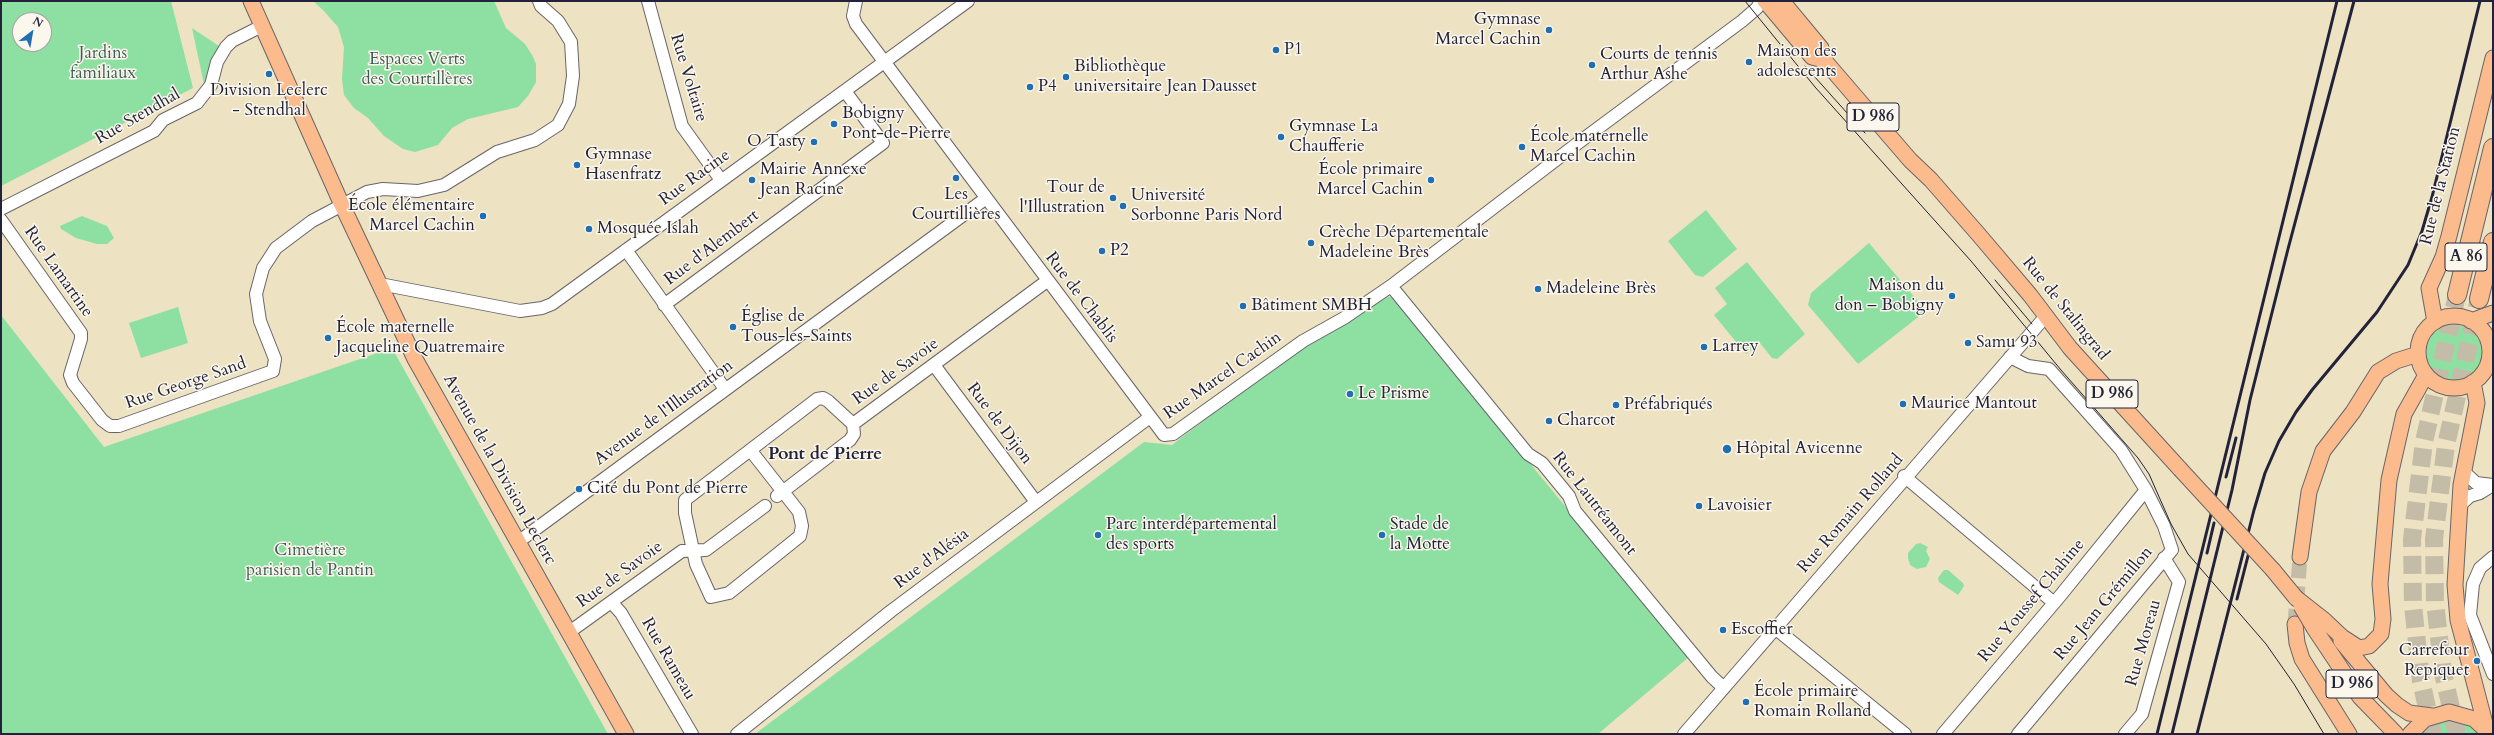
<!DOCTYPE html>
<meta charset="utf-8">
<style>
body{margin:0}
#map{position:relative;width:2494px;height:735px;overflow:hidden;background:#ede2c1;font-family:Cardo,serif}
canvas{display:block}
.frame{position:absolute;inset:0;border:2px solid #22223b;pointer-events:none}
.north{position:absolute;left:12px;top:12px;width:40px;height:40px;box-sizing:border-box;background:#fbf7ec;border:1px solid #a4a2a5;border-radius:50%;rotate:31deg;font-size:11px;font-weight:700;line-height:16px;text-align:center;color:#22223b}
.north::after{content:'';display:block;margin:auto;width:14px;height:18px;background:#1f6fb2;clip-path:polygon(50% 0,100% 100%,50% 72%,0 100%)}
</style>
<div id="map">
<canvas width="2494" height="735"></canvas>
<div class="frame"></div>
<div class="north">N</div>
</div>
<script>
const c = document.querySelector('canvas').getContext('2d');
c.lineJoin = 'round';
function fill(path, color) {
  c.fillStyle = color;
  c.fill(path, 'evenodd');
}
function shape(rows) {
  const path = new Path2D();
  for (const r of rows) {
    if (r.length === 3) {
      path.moveTo(r[0] + r[2], r[1]);
      path.arc(r[0], r[1], r[2], 0, 2 * Math.PI);
      continue;
    }
    path.moveTo(r[0], r[1]);
    for (let i = 2; i < r.length; i += 2) path.lineTo(r[i], r[i + 1]);
  }
  return path;
}
function stroke(path, color, width, dash) {
  c.strokeStyle = color;
  c.lineWidth = width;
  c.lineCap = dash ? 'butt' : 'round';
  c.setLineDash(dash || []);
  c.stroke(path);
}
function drawText(font, color, halo, rows, align = 'center') {
  c.font = font + ' Cardo,serif';
  c.lineWidth = 3;
  c.setLineDash([]);
  c.textBaseline = 'middle';
  c.strokeStyle = halo;
  c.fillStyle = color;
  for (const [text, x, y, turn = 0] of rows) {
    c.save();
    c.translate(x, y);
    c.rotate((+turn || 0) * Math.PI / 180);
    c.textAlign = isNaN(turn) ? turn : align;
    if (halo) c.strokeText(text, 0, 0);
    c.fillText(text, 0, 0);
    c.restore();
  }
}
const green = shape([
 [1,1,171,1,193,88,1,186],
 [20,20,44,20,44,44,20,44],
 [313,1,494,1,506,28,525,44,532,55,536,64,536,82,528,96,518,107,468,119,452,128,438,145,415,152,403,149,384,136,368,118,354,108,344,95,342,79,344,47,338,27,323,10],
 [192,28,219,46,205,89],
 [1706,210,1737,249,1703,277,1695,275,1668,241],
 [82,216,107,226,114,238,107,244,97,244,76,238,61,229,60,226],
 [1869,243,1926,311,1858,364,1808,305,1811,293],
 [1747,262,1805,334,1777,359,1772,358,1760,343,1746,354,1714,315,1727,304,1715,288],
 [1386,296,1394,298,1689,657,1598,734,755,734,1144,442,1172,445,1271,369],
 [178,307,188,343,141,358,129,323],
 [1,315,104,447,392,348,608,734,1,734],
 [2454,353,28],
 [1920,543,1928,547,1926,551,1930,559,1926,567,1917,569,1910,565,1908,558,1908,553,1916,544],
 [1944,570,1948,570,1963,583,1964,586,1958,595,1939,582,1938,578],
 [2447,721,2461,722,2473,728,2479,734,2421,734,2434,724]
]);
const majorTunnel = shape([
 [2295,624,2300,557]
]);
const highwayTunnel = shape([
 [2433,734,2421,681,2413,605,2412,539,2424,442,2457,295],
 [2457,734,2443,673,2435,602,2434,539,2446,445,2479,299]
]);
const minor = shape([
 [648,1,682,126,721,180],
 [856,1,853,16,856,24,1164,435,1173,434,1303,341,1344,318,1391,286,1578,143,1742,21,1757,8,1761,1],
 [1,209,154,131,163,120,197,103,211,85,217,62,226,47,232,41,262,26],
 [1,220,81,333,81,339,70,375,73,383,102,420,110,426,119,426,273,371,275,359,260,321,256,294,263,268,276,248,312,221,367,192,383,189,418,191,444,185,497,152,535,140,558,125,569,104,573,76,571,42,558,21,541,6,539,1],
 [626,250,725,389],
 [380,284,520,311,542,308,552,304,968,1],
 [1391,286,1528,454,1542,463,1569,496,1575,511,1712,677,1724,688],
 [664,305,883,143,845,91],
 [2010,357,2028,366,2049,369,2121,450,2146,490,2164,526,2172,550,2018,734],
 [934,365,1036,502],
 [853,424,1047,281],
 [751,451,799,512,802,526,800,536,729,593,711,597,696,564,685,513,685,500,817,399,823,398,828,401,853,424],
 [2464,472,2476,483,2493,485],
 [1904,476,2053,602],
 [777,496,850,440,854,434,853,424],
 [2459,506,2470,496,2480,493,2493,485],
 [518,542,985,199],
 [2493,557,2480,568,2473,584,2470,615,2493,674],
 [612,603,621,613,692,734],
 [1775,628,1905,734],
 [568,633,682,551,706,550,765,506],
 [737,734,891,611,1150,417],
 [1684,734,2045,317],
 [1943,734,2060,596,2146,490],
 [2125,734,2142,714,2179,582,2164,558]
]);
const major = shape([
 [251,1,342,205,415,359,626,734],
 [1765,1,1812,57,1824,60],
 [1782,1,1821,48,1824,60,1910,160,1931,180,1979,235,2030,295,2070,348,2180,469],
 [2454,352,36],
 [2471,321,2493,313],
 [2435,322,2429,288,2443,257,2449,236,2493,58],
 [2473,382,2477,403,2461,485,2455,585,2458,620,2487,731],
 [2300,557,2309,492,2323,451,2353,412,2378,372,2396,361,2418,354],
 [2273,570,2296,598],
 [2324,620,2342,637,2359,648,2369,646,2381,634,2383,619,2380,584,2389,480,2404,414,2426,375],
 [2295,624,2297,643,2302,659,2349,734],
 [2314,628,2360,697,2396,734],
 [2341,641,2386,695,2397,705,2409,713,2432,716],
 [2410,734,2425,719,2449,712,2474,719,2487,731]
]);
const highway = shape([
 [2457,295,2493,148],
 [2479,299,2493,242]
]);
const tram = shape([
 [1745,1,1815,87,1971,261,2061,370,2138,458,2149,474,2171,524,2188,554,2266,644,2294,684,2324,734],
 [1805,66,1865,133],
 [1995,280,2032,324]
]);
const rail = shape([
 [2226,477,2236,438],
 [2207,553,2214,523],
 [2237,599,2249,552],
 [2157,734,2337,1],
 [2172,734,2232,490,2250,400,2288,249,2354,1],
 [2197,734,2254,510,2265,473,2279,441,2296,412,2312,390,2377,312,2408,265,2422,231,2432,197,2480,1]
]);
const majorBridge = shape([
 [2180,469,2273,570],
 [2296,598,2324,620],
 [2301,606,2314,628]
]);
const markers = [
 [1549,30,4,"#1f6fb2"],
 [1276,50,4,"#1f6fb2"],
 [1749,62,4,"#1f6fb2"],
 [1592,65,4,"#1f6fb2"],
 [269,74,4,"#1f6fb2"],
 [1066,77,4,"#1f6fb2"],
 [1030,87,4,"#1f6fb2"],
 [834,124,4,"#1f6fb2"],
 [1281,137,4,"#1f6fb2"],
 [814,142,4,"#1f6fb2"],
 [1522,147,4,"#1f6fb2"],
 [577,165,4,"#1f6fb2"],
 [956,178,4,"#1f6fb2"],
 [752,180,4,"#1f6fb2"],
 [1431,180,4,"#1f6fb2"],
 [1113,198,4,"#1f6fb2"],
 [1123,206,4,"#1f6fb2"],
 [483,216,4,"#1f6fb2"],
 [589,229,4,"#1f6fb2"],
 [1311,243,4,"#1f6fb2"],
 [1102,251,4,"#1f6fb2"],
 [1538,289,4,"#1f6fb2"],
 [1952,296,4,"#1f6fb2"],
 [1243,306,4,"#1f6fb2"],
 [733,327,4,"#1f6fb2"],
 [328,338,4,"#1f6fb2"],
 [1968,343,4,"#1f6fb2"],
 [1704,347,4,"#1f6fb2"],
 [1350,394,4,"#1f6fb2"],
 [1903,404,4,"#1f6fb2"],
 [1616,405,4,"#1f6fb2"],
 [1549,421,4,"#1f6fb2"],
 [1727,449,5,"#1f6fb2"],
 [579,489,4,"#1f6fb2"],
 [1699,506,4,"#1f6fb2"],
 [1098,535,4,"#1f6fb2"],
 [1382,535,4,"#1f6fb2"],
 [1723,630,4,"#1f6fb2"],
 [2477,661,4,"#1f6fb2"],
 [1746,702,4,"#1f6fb2"]
];
const shields = [
 [1873,117,52],
 [2466,257,42],
 [2112,394,52],
 [2352,684,52]
];
const shieldNames = [
 ["D 986",1873,117],
 ["A 86",2466,257],
 ["D 986",2112,394],
 ["D 986",2352,684]
];
const poiNames = [
 ["Gymnase",1541,20,"right"],
 ["Marcel Cachin",1541,40,"right"],
 ["P1",1284,50],
 ["Maison des",1757,52],
 ["adolescents",1757,72],
 ["Courts de tennis",1600,55],
 ["Arthur Ashe",1600,75],
 ["Bibliothèque",1074,67],
 ["universitaire Jean Dausset",1074,87],
 ["P4",1038,87],
 ["Division Leclerc",269,91,"center"],
 ["- Stendhal",269,111,"center"],
 ["Bobigny",842,114],
 ["Pont-de-Pierre",842,134],
 ["Gymnase La",1289,127],
 ["Chaufferie",1289,147],
 ["École maternelle",1530,137],
 ["Marcel Cachin",1530,157],
 ["O Tasty",806,142,"right"],
 ["Gymnase",585,155],
 ["Hasenfratz",585,175],
 ["Mairie Annexe",760,170],
 ["Jean Racine",760,190],
 ["École primaire",1423,170,"right"],
 ["Marcel Cachin",1423,190,"right"],
 ["Tour de",1105,188,"right"],
 ["l'Illustration",1105,208,"right"],
 ["Les",956,195,"center"],
 ["Courtillières",956,215,"center"],
 ["Université",1131,196],
 ["Sorbonne Paris Nord",1131,216],
 ["École élémentaire",475,206,"right"],
 ["Marcel Cachin",475,226,"right"],
 ["Mosquée Islah",597,229],
 ["Crèche Départementale",1319,233],
 ["Madeleine Brès",1319,253],
 ["P2",1110,251],
 ["Maison du",1944,286,"right"],
 ["don – Bobigny",1944,306,"right"],
 ["Madeleine Brès",1546,289],
 ["Bâtiment SMBH",1251,306],
 ["Église de",741,317],
 ["Tous-les-Saints",741,337],
 ["École maternelle",336,328],
 ["Jacqueline Quatremaire",336,348],
 ["Samu 93",1976,343],
 ["Larrey",1712,347],
 ["Le Prisme",1358,394],
 ["Maurice Mantout",1911,404],
 ["Préfabriqués",1624,405],
 ["Charcot",1557,421],
 ["Hôpital Avicenne",1736,449],
 ["Cité du Pont de Pierre",587,489],
 ["Lavoisier",1707,506],
 ["Parc interdépartemental",1106,525],
 ["des sports",1106,545],
 ["Stade de",1390,525],
 ["la Motte",1390,545],
 ["Escoffier",1731,630],
 ["Carrefour",2469,651,"right"],
 ["Repiquet",2469,671,"right"],
 ["École primaire",1754,692],
 ["Romain Rolland",1754,712]
];
const parkNames = [
 ["Jardins",103,54],
 ["familiaux",103,74],
 ["Espaces Verts",417,60],
 ["des Courtillères",417,80],
 ["Cimetière",310,551],
 ["parisien de Pantin",310,571]
];
const streetNames = [
 ["Rue Voltaire",688,78,73],
 ["Rue Stendhal",138,117,-30],
 ["Rue Racine",695,178,-36],
 ["Rue de la Station",2441,186,-76],
 ["Rue d'Alembert",712,248,-37],
 ["Rue Lamartine",58,272,55],
 ["Rue de Chablis",1081,298,53],
 ["Rue de Stalingrad",2065,309,51],
 ["Rue de Savoie",896,372,-36],
 ["Rue Marcel Cachin",1223,376,-35],
 ["Rue George Sand",186,384,-19],
 ["Avenue de l'Illustration",664,413,-36],
 ["Rue de Dijon",999,424,53],
 ["Avenue de la Division Leclerc",499,470,61],
 ["Rue Lautréamont",1594,504,52],
 ["Rue Romain Rolland",1851,514,-49],
 ["Rue d'Alésia",932,559,-37],
 ["Rue de Savoie",620,575,-36],
 ["Rue Youssef Chahine",2032,601,-50],
 ["Rue Jean Grémillon",2104,604,-50],
 ["Rue Moreau",2144,643,-74],
 ["Rue Rameau",668,659,60]
];
const neighbourhoodNames = [
 ["Pont de Pierre",825,455]
];
fill(green, '#8de0a1');
stroke(majorTunnel, '#c4bca6', 15, [15, 8]);
stroke(highwayTunnel, '#c4bca6', 18, [18, 9]);
stroke(minor, '#69656a', 14);
stroke(major, '#69656a', 17);
stroke(highway, '#69656a', 20);
stroke(minor, '#fff', 12);
stroke(major, '#fbbb8d', 15);
stroke(highway, '#fbbb8d', 18);
stroke(tram, '#22223b', 1);
stroke(rail, '#22223b', 3);
stroke(majorBridge, '#69656a', 17, []);
stroke(majorBridge, '#fbbb8d', 15);
for (const [x, y, r, color] of markers) {
  const dot = new Path2D();
  dot.arc(x, y, r, 0, 2 * Math.PI);
  c.fillStyle = color;
  c.fill(dot);
  stroke(dot, '#fbf7ec', 1.5);
}
for (const [x, y, w] of shields) {
  const box = new Path2D();
  box.roundRect(x - w / 2, y - 14, w, 28, 3);
  c.fillStyle = '#fbf7ec';
  c.fill(box);
  stroke(box, '#22223b', 1);
}
drawText('bold 16px', '#22223b', null, shieldNames);
drawText('17px', '#22223b', '#fbf7ec', poiNames, 'left');
drawText('17px', '#425b5a', '#fbf7ec', parkNames);
drawText('17px', '#22223b', '#fbf7ec', streetNames);
drawText('bold 18px', '#22223b', '#fbf7ec', neighbourhoodNames);
</script>
